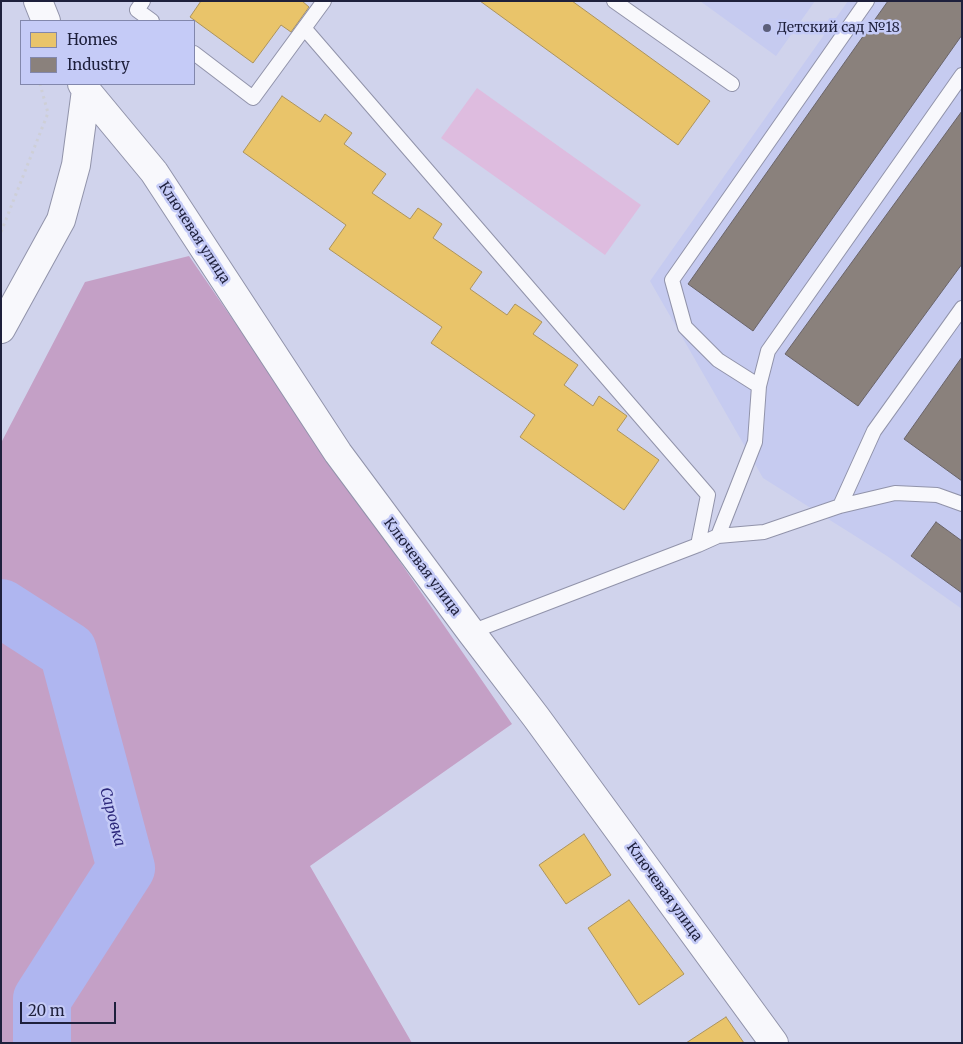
<!DOCTYPE html>
<meta charset="utf-8">
<style>
body{margin:0}
#map{position:relative;width:963px;height:1044px;overflow:hidden;background:#d0d3ec;font-family:Merriweather,serif}
canvas{display:block}
.frame{position:absolute;inset:0;border:2px solid #1e203c;pointer-events:none}
.legend{position:absolute;left:20px;top:20px;width:175px;height:65px;box-sizing:border-box;background:#c5cbf7;border:1px solid #8287ac;margin:0;padding:6px 9px;list-style:none;font-size:15px;color:#1e203c}
.legend li{display:flex;align-items:center;gap:10px;height:25px}
.legend b{width:25px;border:1px solid #8287ac}
.scale{position:absolute;left:20px;top:1002px;width:96px;height:22px;box-sizing:border-box;border:2px solid #1e203c;border-top:0;padding-left:6px;font-size:15px;line-height:18px;white-space:nowrap;color:#1e203c;-webkit-text-stroke:4px #c5cbf7;paint-order:stroke}
</style>
<div id="map">
<canvas width="963" height="1044"></canvas>
<div class="frame"></div>
<ul class="legend">
<li><b style="height:14px;background:#e9c46a"></b>Homes</li>
<li><b style="height:14px;background:#8a817c"></b>Industry</li>
</ul>
<div class="scale">20 m</div>
</div>
<script>
const c = document.querySelector('canvas').getContext('2d');
c.lineJoin = 'round';
function fill(path, color) {
  c.fillStyle = color;
  c.fill(path, 'evenodd');
}
function shape(rows) {
  const path = new Path2D();
  for (const r of rows) {
    path.moveTo(r[0], r[1]);
    for (let i = 2; i < r.length; i += 2) path.lineTo(r[i], r[i + 1]);
  }
  return path;
}
function stroke(path, color, width, dash) {
  c.strokeStyle = color;
  c.lineWidth = width;
  c.lineCap = dash ? 'butt' : 'round';
  c.setLineDash(dash || []);
  c.stroke(path);
}
function drawText(font, color, halo, rows, align = 'center') {
  c.font = font + ' Merriweather,serif';
  c.lineWidth = 5;
  c.setLineDash([]);
  c.textBaseline = 'middle';
  c.strokeStyle = halo;
  c.fillStyle = color;
  for (const [text, x, y, turn = 0] of rows) {
    c.save();
    c.translate(x, y);
    c.rotate((+turn || 0) * Math.PI / 180);
    c.textAlign = isNaN(turn) ? turn : align;
    if (halo) c.strokeText(text, 0, 0);
    c.fillText(text, 0, 0);
    c.restore();
  }
}
const built = shape([
 [700,1,815,1,776,56],
 [848,1,962,1,962,609,887,556,763,478,650,281]
]);
const green = shape([
 [477,88,641,205,605,255,441,138]
]);
const forest = shape([
 [189,256,512,724,310,866,412,1043,1,1043,1,443,85,282]
]);
const homes = shape([
 [201,1,302,1,309,7,291,32,281,25,253,63,190,17,201,1],
 [480,1,572,1,710,101,678,145,480,1],
 [282,96,320,122,325,114,352,133,344,144,386,174,372,193,410,219,418,208,442,224,433,238,482,272,470,289,507,315,515,304,542,322,533,334,578,365,564,385,593,406,599,396,627,416,617,430,659,460,624,510,520,437,535,415,431,343,442,327,329,249,346,225,243,152,282,96],
 [584,834,611,875,566,904,539,865,584,834],
 [629,900,684,974,639,1005,588,928,629,900],
 [726,1017,744,1043,686,1043,726,1017]
]);
const industry = shape([
 [888,1,962,1,962,35,753,331,688,284,888,1],
 [962,111,962,264,858,406,785,354,962,111],
 [962,357,962,481,904,439,962,357],
 [936,522,962,541,962,593,911,556,936,522]
]);
const river = shape([
 [1,608,68,651,126,868,42,999,42,1043]
]);
const path = shape([
 [1,232,48,113,40,84]
]);
const service = shape([
 [143,1,137,10,152,21],
 [614,1,732,84],
 [305,29,708,495,698,545],
 [194,53,253,98,324,1],
 [759,386,718,360,685,327,672,280,867,1],
 [840,506,874,431,962,308],
 [718,536,755,442,759,386,768,351,962,75],
 [471,632,698,545,718,536,764,532,840,506,895,493,937,495,962,504]
]);
const tertiary = shape([
 [38,1,46,21],
 [82,84,86,90,154,172,338,453,471,632,536,717,774,1043],
 [1,329,61,220,76,165,86,90]
]);
const markers = [
 [767,28,5,"#5c5f7a"]
];
const poiNames = [
 ["Детский сад №18",777,28]
];
const streetNames = [
 ["Ключевая улица",194,233,57],
 ["Ключевая улица",422,567,53],
 ["Ключевая улица",664,892,54]
];
const waterNames = [
 ["Саровка",112,817,75]
];
fill(built, '#c6cbf0');
fill(green, '#debcdf');
fill(forest, '#c4a0c6');
fill(homes, '#e9c46a');
stroke(homes, '#ac935c', 1);
fill(industry, '#8a817c');
stroke(industry, '#6a6469', 1);
stroke(river, '#afb6f0', 58);
stroke(service, '#9193aa', 16);
stroke(tertiary, '#9193aa', 30);
stroke(path, '#cecfd7', 3, [2.5, 4]);
stroke(service, '#f8f8fc', 14);
stroke(tertiary, '#f8f8fc', 28);
for (const [x, y, r, color] of markers) {
  const dot = new Path2D();
  dot.arc(x, y, r, 0, 2 * Math.PI);
  c.fillStyle = color;
  c.fill(dot);
  stroke(dot, '#c5cbf7', 2);
}
drawText('14px', '#1e203c', '#c5cbf7', poiNames, 'left');
drawText('14px', '#1e203c', '#c5cbf7', streetNames);
drawText('italic 15px', '#2d287b', '#c5cbf7', waterNames);
</script>
